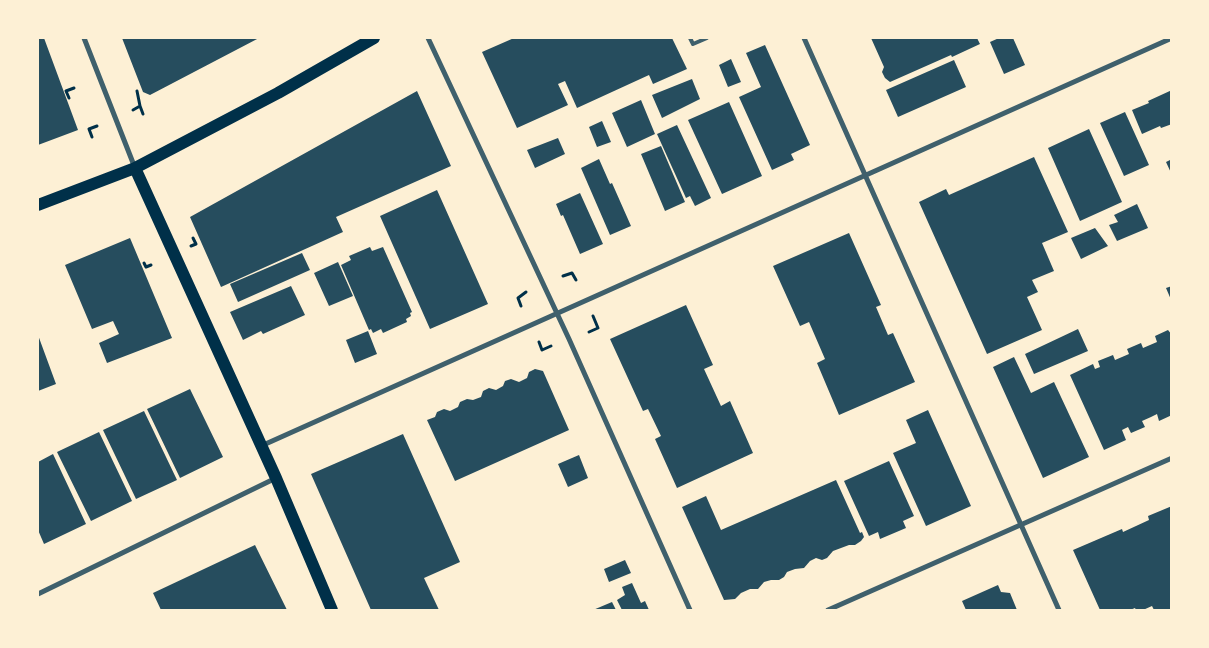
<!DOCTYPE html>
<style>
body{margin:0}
#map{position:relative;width:1209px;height:648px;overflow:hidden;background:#fdf0d5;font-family:"Open Sans",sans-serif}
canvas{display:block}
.frame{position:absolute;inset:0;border:39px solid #fdf0d5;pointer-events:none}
</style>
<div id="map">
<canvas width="1209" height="648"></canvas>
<div class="frame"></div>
</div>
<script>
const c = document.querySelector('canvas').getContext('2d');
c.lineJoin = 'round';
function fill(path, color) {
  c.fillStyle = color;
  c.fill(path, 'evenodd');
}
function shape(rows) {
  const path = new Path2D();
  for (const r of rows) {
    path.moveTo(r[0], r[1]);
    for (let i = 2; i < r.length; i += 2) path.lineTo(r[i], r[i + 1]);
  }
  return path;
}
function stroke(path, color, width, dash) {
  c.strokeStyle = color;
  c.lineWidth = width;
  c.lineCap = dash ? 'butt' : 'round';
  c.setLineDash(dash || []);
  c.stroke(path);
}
const building = shape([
 [38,38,44,38,78,130,38,145],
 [122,38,259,38,150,95,143,92],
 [514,38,672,38,687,69,653,84,649,75,577,108,565,81,558,84,568,105,517,128,482,52],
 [871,38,977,38,980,44,952,57,951,55,890,82,885,78,882,72,884,67],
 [999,38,1013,38,1025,65,1004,74,990,42],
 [765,45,810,145,791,154,794,160,772,170,739,97,761,87,746,53],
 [731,59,741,82,728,87,719,65],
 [954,60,966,87,898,117,886,90],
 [692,79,700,99,662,118,652,95],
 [1172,90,1172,124,1161,128,1160,126,1142,134,1132,110,1149,103,1148,101],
 [417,91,451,166,336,217,343,232,221,287,190,217],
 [641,100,655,134,627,147,612,113],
 [729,102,762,176,722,194,688,120],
 [1125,112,1149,165,1124,176,1100,123],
 [602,121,611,142,597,147,589,127],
 [677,125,711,198,695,206,690,196,686,198,657,134],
 [1089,129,1122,202,1080,221,1048,148],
 [558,138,565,154,535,168,527,150],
 [661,146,685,202,665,211,641,154],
 [1034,157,1068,232,1042,243,1054,271,1032,280,1038,292,1027,297,1042,330,987,354,919,202,946,189,949,195],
 [599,159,610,184,612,183,631,226,610,235,581,168],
 [1172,159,1172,175,1166,162],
 [437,190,488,304,430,329,380,216],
 [580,193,603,244,580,254,563,215,561,216,556,204],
 [1137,204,1148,228,1117,241,1109,225,1118,222,1114,215],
 [1095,228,1108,246,1081,259,1071,238],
 [849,233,881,305,876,307,888,335,893,333,915,382,839,415,817,363,825,359,809,322,800,326,773,266],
 [130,238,172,338,107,363,99,343,119,334,113,321,92,329,65,265],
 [370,247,372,251,383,247,412,312,410,313,411,316,406,319,407,322,383,333,381,329,373,333,371,329,369,330,341,265,351,260,349,256],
 [302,253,310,270,238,302,230,284],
 [338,262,353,296,329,306,314,273],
 [291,286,305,315,263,334,261,331,243,340,230,312],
 [1172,286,1172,302,1166,288],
 [686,305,713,365,704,369,721,406,730,401,753,453,677,488,655,439,661,436,648,409,643,411,610,339],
 [1078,329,1088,351,1034,374,1025,354],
 [1168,330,1172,335,1172,415,1159,421,1157,414,1151,417,1142,421,1145,427,1131,433,1128,427,1122,430,1126,440,1104,450,1070,375,1093,364,1095,369,1100,367,1098,361,1113,355,1115,360,1129,354,1127,349,1141,343,1143,348,1157,342,1155,336],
 [368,331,377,354,355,363,346,340],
 [38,335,56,384,38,391],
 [1014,357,1031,393,1054,382,1089,457,1043,478,993,367],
 [535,369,543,371,569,430,455,481,427,420,435,417,437,412,444,409,450,411,458,407,460,402,467,399,473,400,481,397,483,391,489,388,496,390,503,386,505,381,511,379,519,382,527,378,529,372],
 [190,389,223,457,180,478,147,409],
 [928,410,971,506,926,526,893,453,916,443,906,420],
 [144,411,177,480,136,499,103,430],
 [99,432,132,501,91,521,57,452],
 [403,434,460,562,424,578,439,610,371,610,311,474],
 [53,454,86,524,44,544,38,530,38,462],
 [579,455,588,478,568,487,558,464],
 [889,461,914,516,903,521,906,528,880,539,878,532,869,536,844,481],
 [836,480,860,533,862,532,864,537,861,541,855,545,849,545,833,551,827,558,822,560,816,558,810,561,804,568,795,569,787,572,784,577,779,580,771,580,764,582,758,589,750,589,741,593,735,599,724,600,682,507,706,496,721,530],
 [1172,506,1172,610,1154,610,1152,606,1143,610,1136,610,1135,608,1130,610,1100,610,1073,550,1122,529,1123,532,1149,520,1148,516],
 [255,545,287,610,161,610,153,593],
 [625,560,631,573,609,582,604,569],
 [632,583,641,603,645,601,649,610,622,610,617,600,625,595,622,587],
 [998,585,1001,592,1010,593,1017,610,966,610,962,601],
 [612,602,616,610,593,610]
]);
const path = shape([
 [137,91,140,106],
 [69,98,66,91,74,88],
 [133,110,140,106,143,114],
 [92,137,89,129,97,126],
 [191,246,196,244,193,238],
 [144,263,146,267,151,265],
 [563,276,572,273,576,280],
 [521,306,518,298,526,292],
 [589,332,598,328,593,316],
 [539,342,542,350,551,346]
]);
const service = shape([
 [690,38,693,44,707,38]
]);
const minor = shape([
 [84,38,135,168],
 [428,38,569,339,690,610],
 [804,38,1059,610],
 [261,446,1172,38],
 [38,594,276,478],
 [828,610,1172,458]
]);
const primary = shape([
 [135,168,276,478,332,610],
 [38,205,135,168,278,93,374,38]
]);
fill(building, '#264d5e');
stroke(path, '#003049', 3);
stroke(service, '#3f606c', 4);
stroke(minor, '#3f606c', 5);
stroke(primary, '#003049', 12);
</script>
